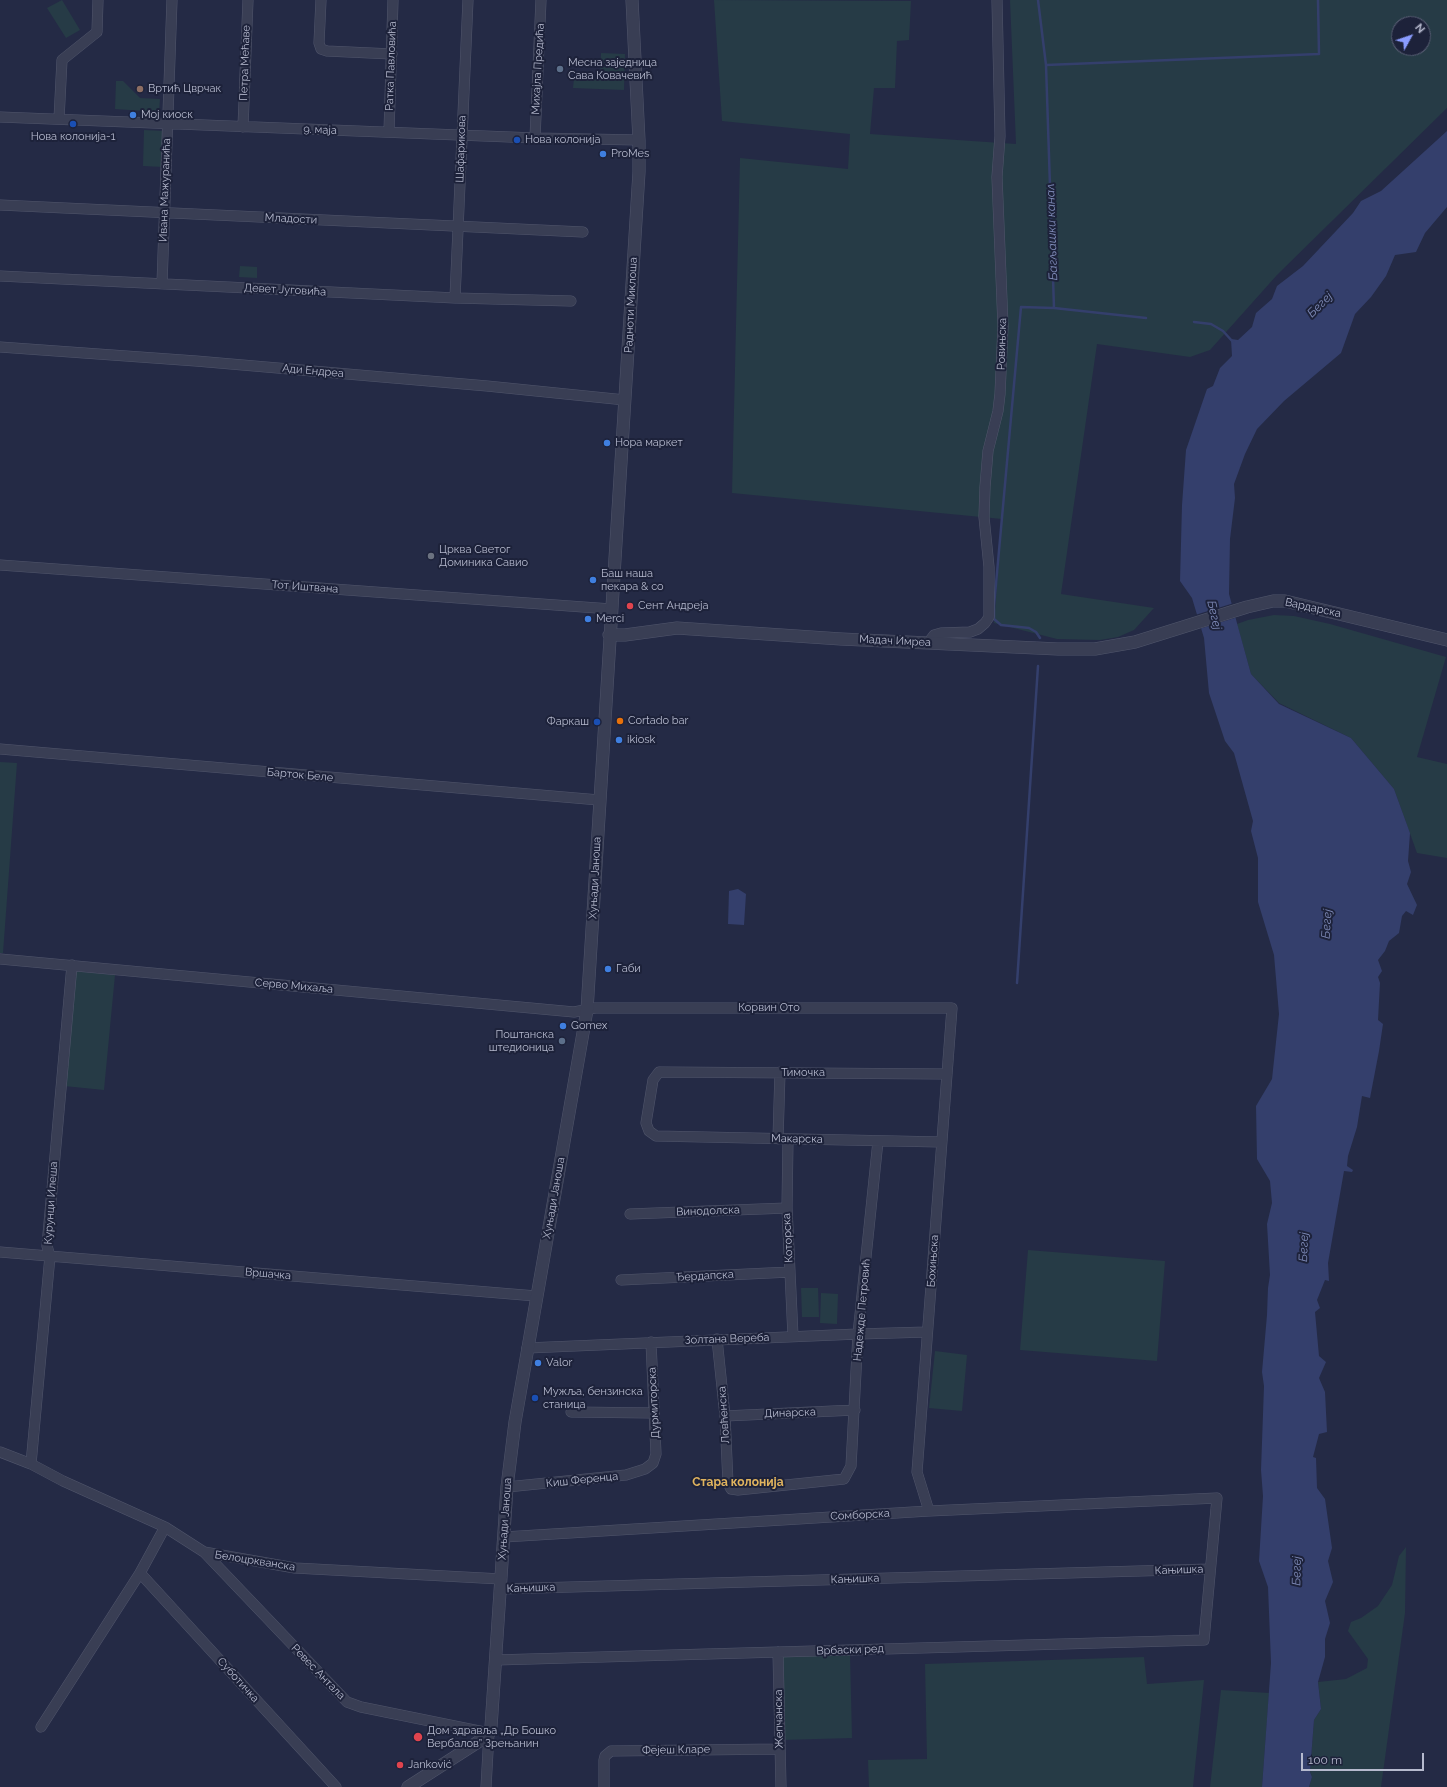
<!DOCTYPE html>
<meta charset="utf-8">
<style>
body{margin:0}
#map{position:relative;width:1447px;height:1787px;overflow:hidden;background:#242a45;font-family:Raleway,sans-serif}
canvas{display:block}
.north{position:absolute;left:1391px;top:16px;width:40px;height:40px;box-sizing:border-box;background:#1d223a;border:1px solid #5a5f75;border-radius:50%;rotate:50deg;font-size:11px;font-weight:700;line-height:16px;text-align:center;color:#b6bace}
.north::after{content:'';display:block;margin:auto;width:14px;height:18px;background:#8a9cff;clip-path:polygon(50% 0,100% 100%,50% 72%,0 100%)}
.scale{position:absolute;left:1301px;top:1753px;width:123px;height:18px;box-sizing:border-box;border:2px solid #b6bace;border-top:0;padding-left:5px;font-size:12px;line-height:14px;white-space:nowrap;color:#b6bace;-webkit-text-stroke:3px #1d223a;paint-order:stroke}
</style>
<div id="map">
<canvas width="1447" height="1787"></canvas>
<div class="north">N</div>
<div class="scale">100 m</div>
</div>
<script>
const c = document.querySelector('canvas').getContext('2d');
c.lineJoin = 'round';
function fill(path, color) {
  c.fillStyle = color;
  c.fill(path, 'evenodd');
}
function shape(rows) {
  const path = new Path2D();
  for (const r of rows) {
    path.moveTo(r[0], r[1]);
    for (let i = 2; i < r.length; i += 2) path.lineTo(r[i], r[i + 1]);
  }
  return path;
}
function stroke(path, color, width, dash) {
  c.strokeStyle = color;
  c.lineWidth = width;
  c.lineCap = dash ? 'butt' : 'round';
  c.setLineDash(dash || []);
  c.stroke(path);
}
function drawText(font, color, halo, rows, align = 'center') {
  c.font = font + ' Raleway,sans-serif';
  c.lineWidth = 4;
  c.setLineDash([]);
  c.textBaseline = 'middle';
  c.strokeStyle = halo;
  c.fillStyle = color;
  for (const [text, x, y, turn = 0] of rows) {
    c.save();
    c.translate(x, y);
    c.rotate((+turn || 0) * Math.PI / 180);
    c.textAlign = isNaN(turn) ? turn : align;
    if (halo) c.strokeText(text, 0, 0);
    c.fillText(text, 0, 0);
    c.restore();
  }
}
const green = shape([
 [62,0,80,30,66,38,47,8],
 [714,0,911,1,909,40,897,41,895,88,874,88,870,134,1016,144,1010,0,1447,0,1447,108,1277,275,1210,350,1190,357,1097,344,1061,594,1154,608,1134,630,1118,637,1100,640,1057,639,994,623,1002,519,732,493,740,158,848,169,850,134,722,121],
 [1399,24,1423,24,1423,48,1399,48],
 [601,53,625,54,624,90,573,88,574,78,600,78],
 [116,81,123,81,140,98,160,99,159,112,115,109],
 [144,130,164,131,163,167,143,166],
 [240,266,257,267,257,278,239,277],
 [1274,615,1294,616,1330,624,1446,657,1417,757,1447,764,1447,858,1417,853,1394,789,1351,738,1279,703,1251,674,1237,624,1248,620],
 [0,762,17,763,3,953,0,953],
 [74,971,115,975,104,1090,64,1086],
 [1028,1250,1165,1261,1157,1361,1020,1350],
 [801,1288,818,1288,819,1317,802,1317],
 [821,1293,838,1294,837,1324,820,1323],
 [935,1351,967,1355,962,1411,929,1408],
 [1406,1547,1405,1613,1381,1787,1309,1787,1312,1777,1310,1772,1314,1720,1321,1709,1318,1682,1346,1679,1367,1668,1368,1659,1348,1631,1351,1622,1361,1618,1378,1606,1392,1585,1399,1556],
 [850,1653,852,1738,782,1740,780,1655],
 [1144,1657,1147,1684,1204,1680,1193,1787,869,1787,868,1760,927,1759,925,1664],
 [1221,1690,1269,1693,1262,1787,1210,1787]
]);
const water = shape([
 [1447,131,1447,207,1425,233,1416,252,1395,255,1386,276,1371,297,1355,314,1341,353,1284,401,1257,429,1245,454,1234,484,1235,498,1230,539,1229,594,1251,674,1279,704,1351,738,1394,789,1410,833,1408,861,1411,872,1407,884,1417,905,1413,915,1406,911,1402,916,1399,933,1389,941,1385,951,1378,960,1382,971,1378,977,1380,983,1378,1020,1383,1024,1379,1051,1370,1098,1362,1096,1357,1127,1348,1156,1347,1166,1353,1170,1352,1172,1344,1171,1328,1263,1329,1281,1325,1280,1317,1300,1320,1308,1315,1312,1319,1356,1326,1362,1319,1378,1325,1392,1327,1432,1319,1434,1313,1457,1316,1458,1317,1488,1325,1499,1332,1548,1328,1561,1333,1582,1325,1601,1330,1623,1325,1639,1325,1657,1318,1682,1321,1709,1314,1720,1310,1772,1312,1777,1309,1787,1262,1787,1271,1663,1268,1587,1259,1561,1263,1496,1261,1470,1264,1386,1262,1372,1267,1315,1268,1288,1270,1275,1267,1224,1272,1203,1270,1181,1257,1159,1256,1106,1272,1079,1279,1014,1274,955,1258,902,1258,858,1251,831,1253,821,1234,753,1225,741,1209,693,1204,638,1192,598,1180,581,1182,505,1186,450,1207,389,1213,386,1220,368,1232,356,1231,339,1238,340,1252,327,1256,313,1272,299,1277,286,1303,266,1353,213,1361,201,1381,191],
 [738,889,746,894,744,925,728,924,729,891]
]);
const pier = shape([
 [1234,603,1238,617,1199,629,1195,615]
]);
const stream = shape([
 [1038,0,1046,65,1054,308,1146,318],
 [1046,65,1319,54,1318,0],
 [1194,322,1211,324,1223,331,1233,342],
 [1040,638,1036,632,1029,628,1001,625,994,619,994,606,1021,307,1054,308],
 [1017,983,1038,666]
]);
const minor = shape([
 [321,0,319,43,321,49,327,51,392,54],
 [0,117,535,138,639,140],
 [59,119,62,60,97,32,98,0],
 [243,127,248,0],
 [389,132,393,0],
 [535,138,541,0],
 [0,205,583,232],
 [0,276,455,298,571,301],
 [162,284,172,0],
 [455,298,468,0],
 [0,347,196,361,487,386,625,400],
 [0,565,611,609],
 [931,643,931,639,934,635,941,633,970,632,978,629,985,623,989,617,989,567,984,517,985,487,988,451,998,411,1000,394,1003,326,997,177,1000,136,997,0],
 [0,749,599,800],
 [0,959,574,1012,595,1008,952,1008,917,1472,929,1511],
 [778,1139,780,1072],
 [788,1139,787,1208,793,1336],
 [941,1142,656,1136,649,1131,646,1123,653,1080,659,1072,947,1074],
 [630,1214,787,1208],
 [0,1252,536,1296],
 [621,1280,790,1272],
 [717,1339,725,1416,728,1483,731,1489,738,1490,844,1479,851,1466,858,1334,878,1141],
 [527,1348,858,1334,927,1332],
 [571,1412,654,1413],
 [725,1416,855,1410],
 [0,1452,31,1464,63,1481,165,1527,204,1552,295,1568,501,1579],
 [31,1464,50,1256,47,1246,72,965],
 [507,1487,626,1475,645,1469,653,1463,656,1454,651,1342],
 [204,1552,347,1702,361,1707,489,1733,486,1787],
 [140,1573,336,1787],
 [500,1589,1210,1569],
 [778,1652,781,1787],
 [495,1660,1204,1640,1217,1498,929,1511,504,1537],
 [41,1727,140,1573,165,1527],
 [604,1787,604,1760,605,1756,611,1751,780,1749]
]);
const tertiary = shape([
 [609,635,625,635,677,628,841,639,1058,649,1095,649,1135,642,1247,607,1273,601,1285,601,1447,640],
 [408,1787,478,1742,489,1733,491,1727,507,1487,515,1422,587,1010,639,172,639,140,632,0]
]);
const markers = [
 [560,69,4,"#5c6f8a"],
 [140,89,4,"#8d6e63"],
 [133,115,4,"#3f7fe0"],
 [73,124,4,"#1a4fb4"],
 [517,140,4,"#1a4fb4"],
 [603,154,4,"#3f7fe0"],
 [607,443,4,"#3f7fe0"],
 [431,556,4,"#6b7280"],
 [593,580,4,"#3f7fe0"],
 [630,606,4,"#e0444e"],
 [588,619,4,"#3f7fe0"],
 [620,721,4,"#e8710a"],
 [597,722,4,"#1a4fb4"],
 [619,740,4,"#3f7fe0"],
 [608,969,4,"#3f7fe0"],
 [563,1026,4,"#3f7fe0"],
 [562,1041,4,"#5c6f8a"],
 [538,1363,4,"#3f7fe0"],
 [535,1398,4,"#1a4fb4"],
 [418,1737,5,"#e0444e"],
 [400,1765,4,"#e0444e"]
];
const streetNames = [
 ["Петра Мећаве",245,63,-88],
 ["Ратка Павловића",391,66,-88],
 ["Михајла Предића",538,69,-87],
 ["9. маја",320,130,2],
 ["Шафарикова",461,149,-88],
 ["Ивана Мажуранића",165,190,-88],
 ["Младости",291,219,3],
 ["Девет Југовића",285,290,3],
 ["Радноти Миклоша",631,305,-87],
 ["Ровињска",1002,344,-88],
 ["Ади Ендреа",313,371,5],
 ["Тот Иштвана",305,587,4],
 ["Вардарска",1313,608,12],
 ["Мадач Имреа",895,641,3],
 ["Барток Беле",300,775,5],
 ["Хуњади Јаноша",595,878,-87],
 ["Серво Михаља",294,986,5],
 ["Корвин Ото",769,1008],
 ["Тимочка",803,1073],
 ["Макарска",797,1139,1],
 ["Хуњади Јаноша",554,1198,-80],
 ["Курунци Илеша",51,1203,-86],
 ["Винодолска",708,1211,-2],
 ["Которска",788,1238,-93],
 ["Бохињска",933,1261,-86],
 ["Вршачка",268,1274,5],
 ["Ђердапска",705,1276,-3],
 ["Надежде Петровић",862,1310,-85],
 ["Золтана Вереба",727,1339,-2],
 ["Дурмиторска",654,1403,-93],
 ["Динарска",790,1413,-2],
 ["Ловћенска",724,1415,-94],
 ["Киш Ференца",582,1480,-6],
 ["Сомборска",860,1515,-3],
 ["Хуњади Јаноша",505,1519,-86],
 ["Белоцркванска",255,1561,9],
 ["Кањишка",1179,1570,-2],
 ["Кањишка",855,1579,-2],
 ["Кањишка",531,1588,-2],
 ["Врбаски ред",850,1650,-2],
 ["Ревес Антала",318,1672,46],
 ["Суботичка",238,1680,48],
 ["Жепчанска",779,1719,-91],
 ["Фејеш Кларе",676,1750,-1]
];
const poiNames = [
 ["Месна заједница",568,63],
 ["Сава Ковачевић",568,76],
 ["Вртић Цврчак",148,89],
 ["Мој киоск",141,115],
 ["Нова колонија-1",73,137,"center"],
 ["Нова колонија",525,140],
 ["ProMes",611,154],
 ["Нора маркет",615,443],
 ["Црква Светог",439,550],
 ["Доминика Савио",439,563],
 ["Баш наша",601,574],
 ["пекара & co",601,587],
 ["Сент Андреја",638,606],
 ["Merci",596,619],
 ["Cortado bar",628,721],
 ["Фаркаш",589,722,"right"],
 ["ikiosk",627,740],
 ["Габи",616,969],
 ["Gomex",571,1026],
 ["Поштанска",554,1035,"right"],
 ["штедионица",554,1048,"right"],
 ["Valor",546,1363],
 ["Мужља, бензинска",543,1392],
 ["станица",543,1405],
 ["Дом здравља „Др Бошко",427,1731],
 ["Вербалов” Зрењанин",427,1744],
 ["Janković",408,1765]
];
const waterNames = [
 ["Багљашки канал",1052,232,-92],
 ["Бегеј",1320,305,-45],
 ["Бегеј",1214,615,77],
 ["Бегеј",1327,924,-86],
 ["Бегеј",1304,1247,-88],
 ["Бегеј",1297,1571,-89]
];
const neighbourhoodNames = [
 ["Стара колонија",738,1482]
];
fill(green, '#263b46');
fill(water, '#343f6c');
fill(pier, '#242a45');
stroke(stream, '#343f6c', 2.5);
stroke(minor, '#51566c', 11);
stroke(tertiary, '#51566c', 13);
stroke(minor, '#393e54', 10);
stroke(tertiary, '#393e54', 12);
for (const [x, y, r, color] of markers) {
  const dot = new Path2D();
  dot.arc(x, y, r, 0, 2 * Math.PI);
  c.fillStyle = color;
  c.fill(dot);
  stroke(dot, '#1d223a', 1.5);
}
drawText('11px', '#b6bace', '#1d223a', streetNames);
drawText('11px', '#b6bace', '#1d223a', poiNames, 'left');
drawText('italic 12px', '#828ebc', '#1d223a', waterNames);
drawText('bold 12px', '#e1b45e', '#1d223a', neighbourhoodNames);
</script>
